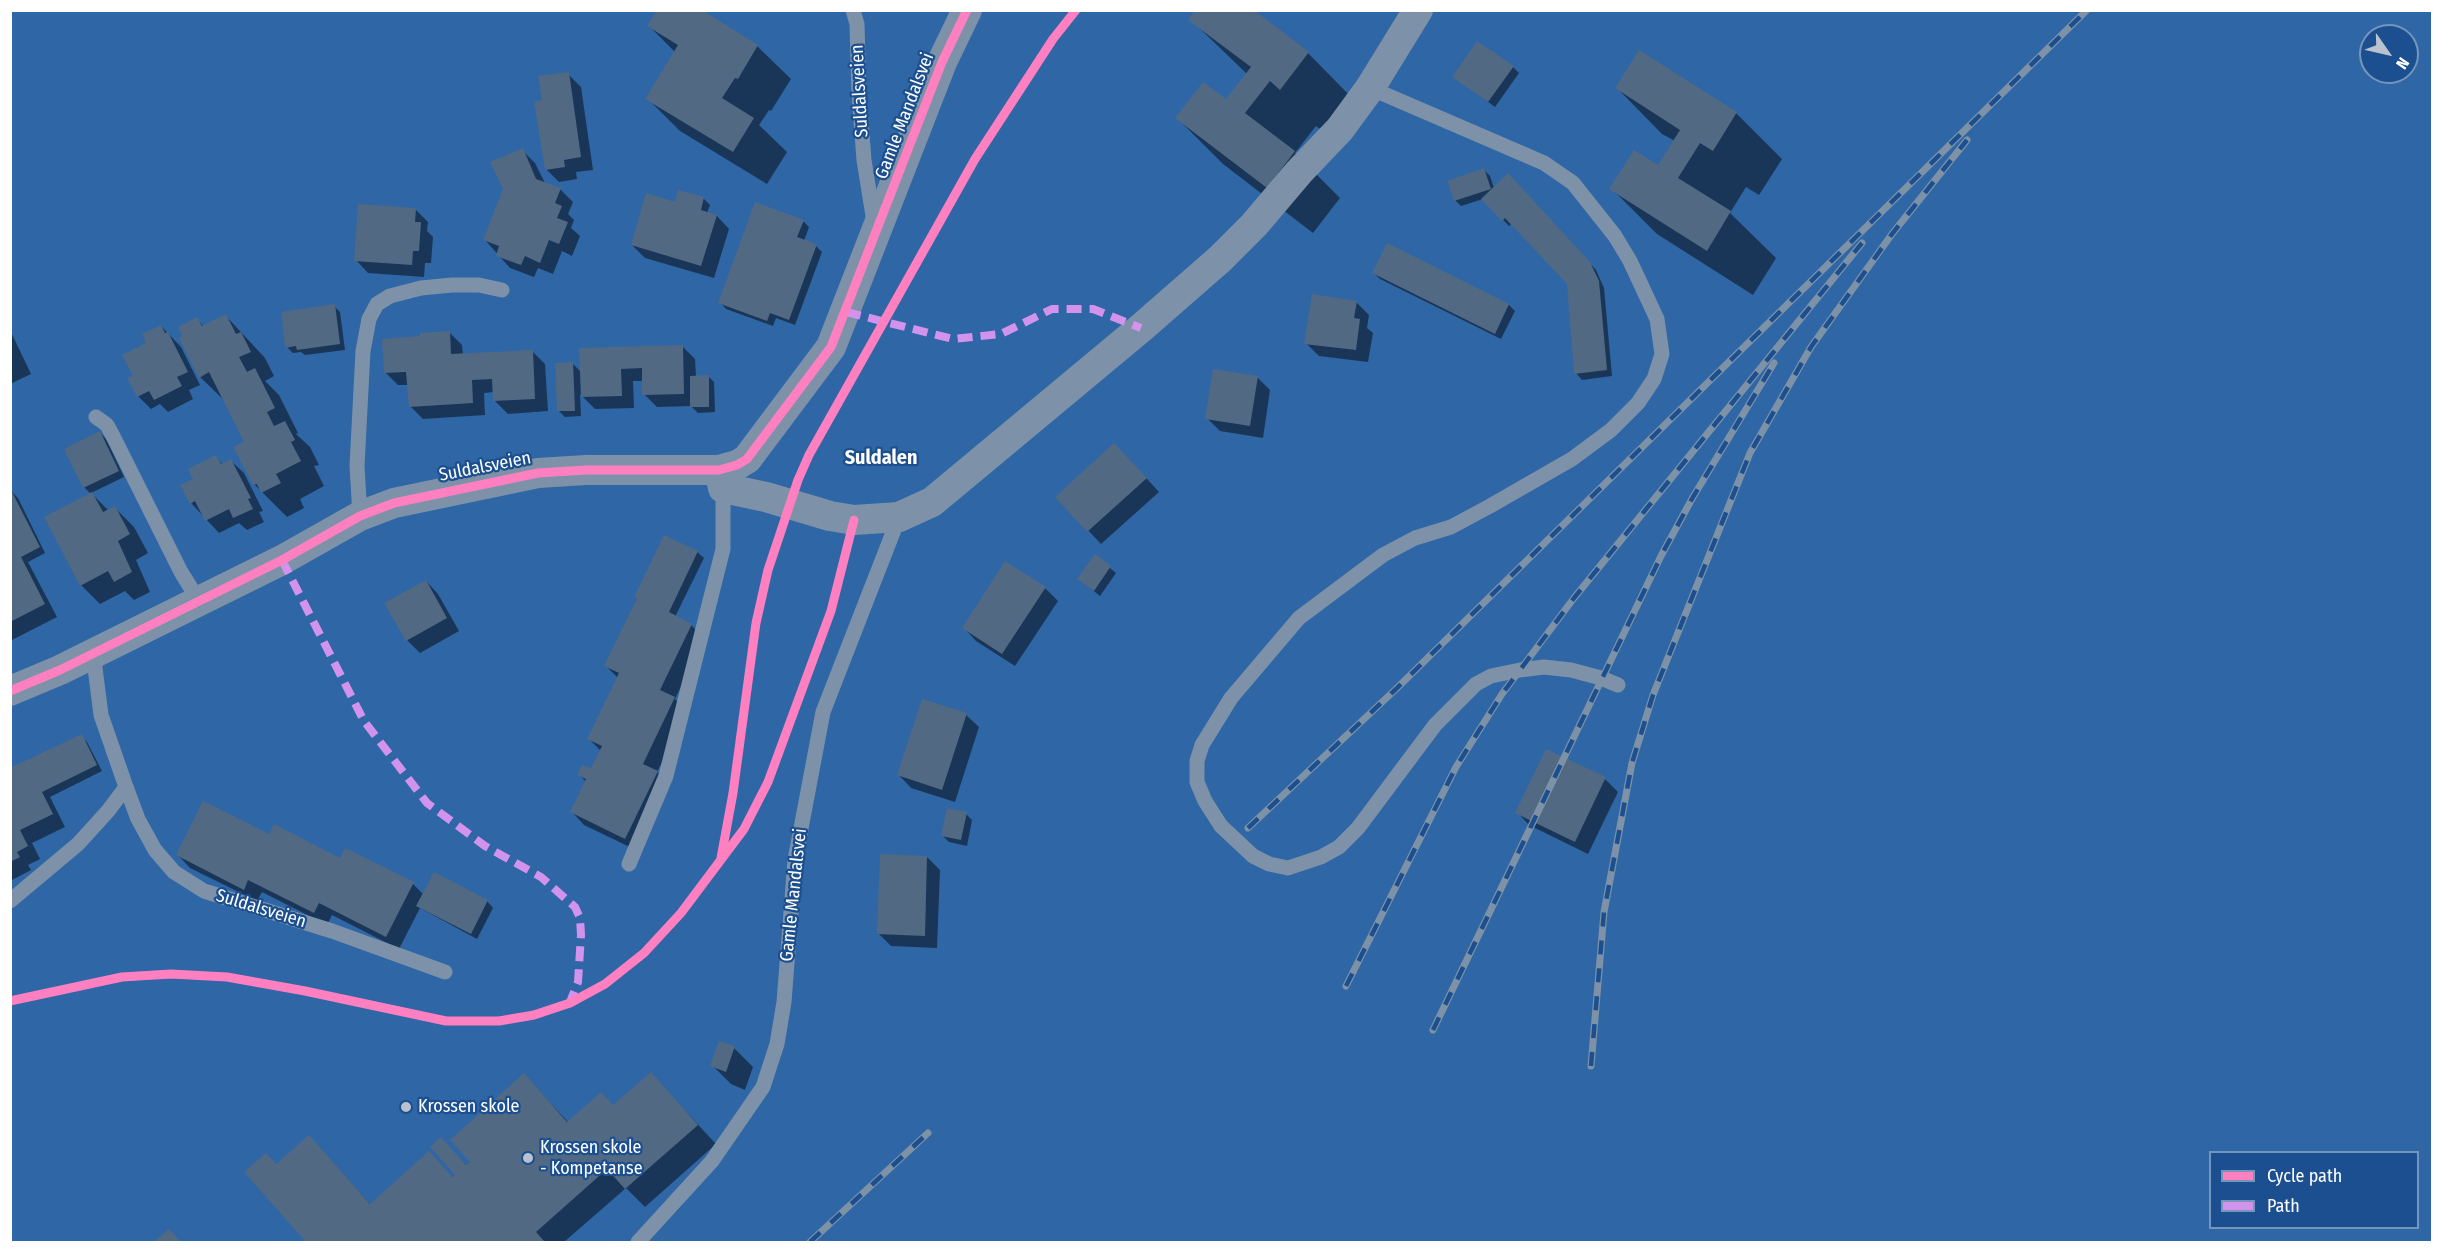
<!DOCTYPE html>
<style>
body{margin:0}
#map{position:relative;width:2443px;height:1253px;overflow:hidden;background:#365274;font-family:"Fira Sans Condensed",sans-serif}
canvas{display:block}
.frame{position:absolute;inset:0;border:12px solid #fff;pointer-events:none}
.legend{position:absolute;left:2209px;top:1151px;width:210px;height:78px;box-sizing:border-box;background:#1b4f8f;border:2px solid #7695bc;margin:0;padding:8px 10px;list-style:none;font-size:18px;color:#fff}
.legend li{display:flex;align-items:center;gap:12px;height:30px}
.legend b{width:30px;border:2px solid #7695bc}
.north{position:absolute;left:2359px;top:24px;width:60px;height:60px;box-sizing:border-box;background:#1b4f8f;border:2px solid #7695bc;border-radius:50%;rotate:124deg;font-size:16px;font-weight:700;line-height:24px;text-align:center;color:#fff}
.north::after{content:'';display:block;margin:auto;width:21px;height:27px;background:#b9c2ce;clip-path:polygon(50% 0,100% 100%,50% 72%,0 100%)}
</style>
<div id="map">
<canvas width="2443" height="1253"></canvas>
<div class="frame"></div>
<ul class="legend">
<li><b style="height:8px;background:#ff80c0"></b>Cycle path</li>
<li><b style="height:8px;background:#d193ec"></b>Path</li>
</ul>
<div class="north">N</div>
</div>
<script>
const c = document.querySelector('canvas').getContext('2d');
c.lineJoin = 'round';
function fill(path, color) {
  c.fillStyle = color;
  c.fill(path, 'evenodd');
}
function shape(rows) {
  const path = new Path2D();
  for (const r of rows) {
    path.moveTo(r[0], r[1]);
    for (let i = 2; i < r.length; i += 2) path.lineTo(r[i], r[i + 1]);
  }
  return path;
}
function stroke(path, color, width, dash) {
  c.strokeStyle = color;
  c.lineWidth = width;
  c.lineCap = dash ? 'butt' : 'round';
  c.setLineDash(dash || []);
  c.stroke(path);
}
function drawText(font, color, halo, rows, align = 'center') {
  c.font = font + ' "Fira Sans Condensed",sans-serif';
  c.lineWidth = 4.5;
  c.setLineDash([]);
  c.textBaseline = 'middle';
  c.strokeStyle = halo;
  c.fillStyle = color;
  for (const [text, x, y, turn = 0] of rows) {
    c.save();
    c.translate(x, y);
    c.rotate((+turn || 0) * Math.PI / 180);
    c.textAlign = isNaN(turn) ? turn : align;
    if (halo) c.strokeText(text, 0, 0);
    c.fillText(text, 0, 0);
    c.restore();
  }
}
const green = shape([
 [10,11,2432,11,2432,1242,11,1242],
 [2371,36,2407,36,2407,72,2371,72],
 [2210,1152,2418,1152,2418,1228,2210,1228]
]);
const shadow = shape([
 [1190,19,1308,53,1353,99,1327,134,1316,126,1295,153,1340,198,1313,233,1223,164,1177,118,1227,101,1247,74],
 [649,26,757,46,791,79,771,111,769,110,759,125,787,152,767,184,680,131,647,98,675,52],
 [1640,52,1736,113,1782,159,1759,195,1746,187,1730,213,1776,258,1753,295,1657,234,1611,188,1659,167,1675,141,1662,134,1617,88],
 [1513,67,1519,73,1495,107,1454,77],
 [568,74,581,87,593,170,576,172,577,179,559,182,546,169],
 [522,150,535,163,545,183,561,190,573,202,568,214,574,220,571,228,580,236,572,256,562,251,553,274,538,268,534,277,510,268,485,240],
 [1484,170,1490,176,1494,188,1514,181,1596,270,1604,288,1612,376,1582,380,1576,373,1568,284,1512,223,1509,226,1483,199,1461,206,1455,200],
 [679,192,704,199,710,205,707,213,717,216,729,229,714,278,645,258,632,245,680,205],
 [415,209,428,222,427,231,433,237,431,263,425,263,424,277,368,273,356,260],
 [803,221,809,227,804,241,816,246,822,252,795,325,776,318,773,326,726,309,720,302],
 [1374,273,1509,305,1515,311,1501,339,1380,279],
 [1356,302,1369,315,1367,328,1373,333,1368,362,1319,356,1306,343],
 [334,306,340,312,345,350,305,355,301,352,293,353,287,347],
 [226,316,265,358,274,376,265,381,279,395,298,433,296,434,310,447,319,465,314,466,324,486,300,499,304,508,287,517,254,484,246,442,225,401,200,377,197,319,204,327],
 [161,326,181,347,200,385,189,390,193,399,168,412,160,404,151,409,138,396,135,377,148,344],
 [10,330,31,374,10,384],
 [449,332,462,345,463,355,532,351,545,364,548,411,508,414,495,401,494,392,484,393,485,415,423,419,410,406,409,385,398,385,385,372,422,338],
 [682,346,695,359,696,377,708,376,714,382,715,412,698,413,691,406,657,407,644,394,644,381,633,381,634,408,595,409,580,394,581,416,565,417,559,411,573,364,581,372],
 [1257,377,1270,390,1263,438,1220,431,1207,418],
 [100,433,106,439,124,477,91,493,109,511,115,508,134,527,148,553,136,560,150,592,134,600,125,591,100,604,81,585,91,494,84,487],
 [216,457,223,465,231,461,244,473,263,511,259,512,264,522,247,530,239,523,219,533,191,503,195,479],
 [1127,457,1159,492,1101,544,1057,497],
 [12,492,18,498,45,553,28,562,57,617,10,641],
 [665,537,697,552,704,558,675,617,691,625,704,638,675,699,687,711,657,772,670,785,638,851,584,825,572,812,586,782,579,774,591,770,601,751,589,739,618,678,606,666],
 [1095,556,1116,573,1100,596,1079,579],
 [426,581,438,594,459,631,420,653,407,640],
 [1045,588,1058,601,1015,666,976,641,964,628],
 [966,715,979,727,955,802,911,788,899,775],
 [81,736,87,742,102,771,50,797,65,827,32,843,40,859,28,865,31,870,10,881,10,770],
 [1605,779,1618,792,1588,854,1529,825,1517,812],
 [966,814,972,820,967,846,949,842,942,835],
 [270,836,413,884,424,895,487,901,493,908,477,939,420,908,399,949,332,915,327,925,262,892,257,901,190,868,178,855],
 [927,857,940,870,937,948,891,946,878,933],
 [734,1048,753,1067,745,1090,731,1084,712,1065],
 [651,1074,716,1144,645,1207,626,1188,564,1242,308,1242,246,1172,276,1166,309,1137,371,1205,457,1175,441,1139,467,1166,524,1075,568,1122,614,1107]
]);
const building = shape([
 [657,10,702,10,758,45,738,79,735,78,722,98,754,118,733,152,645,99,678,45,647,26],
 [1195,10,1254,10,1309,52,1280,90,1270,81,1245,113,1295,151,1267,188,1175,118,1203,82,1226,99,1251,67,1188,20],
 [1477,41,1514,66,1488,102,1452,77],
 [1639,50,1737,112,1713,151,1700,143,1678,178,1731,211,1707,251,1609,189,1634,150,1658,165,1680,130,1615,88],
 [569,72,581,157,564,160,565,167,545,170,534,101,542,100,538,76],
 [523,148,536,179,561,188,555,203,562,206,557,218,568,222,559,244,549,240,540,263,525,256,521,265,496,256,499,246,483,240,503,189,490,162],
 [1484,168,1491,189,1454,201,1447,181],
 [1508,173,1590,262,1599,281,1607,370,1574,374,1567,284,1505,218,1502,221,1481,199],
 [678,190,704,197,701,210,717,215,701,266,631,245,646,193,675,202],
 [755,202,804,220,797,237,817,244,789,320,770,313,767,321,718,303],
 [358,204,416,208,415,222,421,222,419,251,413,251,412,265,354,261],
 [1387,243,1509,304,1495,334,1372,273],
 [1312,294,1357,301,1354,318,1360,319,1356,350,1304,344],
 [335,304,340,344,297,350,296,346,285,348,281,312],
 [226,314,236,334,241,332,251,352,239,357,247,372,255,368,275,408,267,412,274,426,285,421,295,440,291,442,301,461,276,474,281,483,261,493,257,484,253,485,233,447,244,442,209,372,199,378,179,338,182,336,178,327,197,317,202,326],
 [161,325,165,333,168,332,188,372,177,377,182,386,154,400,149,391,137,397,127,378,133,376,122,355,146,343,142,334],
 [450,331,451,354,533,350,535,399,493,401,492,379,472,380,473,403,409,407,406,372,384,373,382,339,420,336,420,333],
 [683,345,684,394,642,395,642,368,621,369,622,396,581,397,579,348],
 [573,362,575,411,557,411,555,363],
 [1213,369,1258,376,1250,426,1205,419],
 [709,375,709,407,690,407,690,376],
 [100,431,119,471,83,488,64,449],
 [1114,443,1147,478,1087,532,1055,497],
 [216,455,221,464,231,459,251,498,248,499,253,509,233,518,229,509,205,521,195,501,190,504,180,485,193,479,188,469],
 [10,488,40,547,21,557,45,604,10,622],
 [92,492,103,512,115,506,130,534,118,541,132,572,114,582,108,571,80,586,44,517],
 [664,535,698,551,669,612,692,624,660,690,675,697,643,764,658,771,625,839,570,812,586,779,577,775,582,765,591,768,602,746,587,739,619,673,604,666,637,598,634,597],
 [1095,554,1111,566,1094,591,1077,579],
 [1005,561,1046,587,1002,654,962,628],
 [426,580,447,618,406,641,384,603],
 [922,699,967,713,942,790,897,775],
 [82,734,97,765,42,792,53,814,20,830,28,846,17,852,20,857,10,862,10,768],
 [1546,749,1606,777,1575,842,1515,813],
 [203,801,269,834,274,824,340,858,345,848,414,882,386,937,319,903,314,913,248,880,244,890,176,855],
 [947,808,967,812,961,840,941,836],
 [880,854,927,856,925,936,877,934],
 [434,872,488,900,471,934,416,906],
 [719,1041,735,1046,726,1072,710,1066],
 [651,1072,698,1125,625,1189,607,1169,536,1232,545,1242,306,1242,244,1172,266,1153,276,1164,309,1135,370,1204,429,1151,452,1177,455,1175,430,1147,441,1137,466,1165,470,1162,450,1140,524,1073,567,1122,601,1092,613,1105],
 [169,1229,181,1242,153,1242]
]);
const service = shape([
 [853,10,857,24,859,94,864,160,874,222],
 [96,417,107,425,114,438,181,572,199,601],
 [360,516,357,466,363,351,369,319,377,304,390,296,421,288,452,285,479,285,502,290],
 [93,652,101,715,126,787,138,819,155,850,174,872,204,891,332,931,445,972],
 [1221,826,1205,801,1197,782,1197,761,1202,745,1231,698,1299,618,1383,555,1415,538,1451,527,1490,506,1572,459,1611,430,1638,403,1654,379,1662,354,1657,319,1630,261,1615,236,1573,183,1544,163,1370,88],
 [1253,856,1269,864,1288,868,1321,857,1339,847,1358,828,1435,725,1476,684,1491,676,1520,670,1544,667,1571,670,1601,678,1618,685],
 [629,864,666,776,723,549,723,488],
 [10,901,78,844,108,811,126,787],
 [638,1242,712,1161,763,1087,777,1044,784,1002,795,860,823,712,899,517]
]);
const minor = shape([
 [719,470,723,488,766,497,830,516,854,520,899,517,932,502,1141,328,1220,259,1254,225,1299,172,1340,129,1370,88,1418,10],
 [10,691,60,670,282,560,360,516,394,503,538,473,586,470,719,470,737,465,747,459,831,347,942,62,967,10]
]);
const rail = shape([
 [1248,828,1396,689,2087,10],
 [1346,986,1456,767,1502,694,1574,598,1862,243],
 [1433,1030,1662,554,1693,497,1774,363],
 [1591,1066,1604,912,1632,763,1653,695,1750,453,1811,347,1892,234,1967,140],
 [810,1242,928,1133]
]);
const serviceBridge = shape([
 [1221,826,1253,856]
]);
const quiet = shape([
 [846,312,953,339,1001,334,1052,309,1093,309,1141,328],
 [282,560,364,721,427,803,485,846,541,877,575,907,580,918,581,935,578,982,570,1002]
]);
const cycleway = shape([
 [10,691,60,670,282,560,360,516,394,503,538,473,586,470,719,470,737,465,747,459,831,347,942,62,967,10],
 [721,858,733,793,756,623,768,570,798,480,809,455,975,159,1053,39,1076,10],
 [10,1001,122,977,171,974,227,977,305,991,446,1021,499,1021,534,1015,570,1003,605,984,644,953,681,913,744,829,768,782,831,611,854,520]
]);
const markers = [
 [406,1107,6,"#b9c2ce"],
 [528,1158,6,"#b9c2ce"]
];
const streetNames = [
 ["Suldalsveien",860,91,-93],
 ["Gamle Mandalsvei",905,116,-69],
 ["Suldalsveien",485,467,-11],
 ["Gamle Mandalsvei",794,895,-84],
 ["Suldalsveien",261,909,17]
];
const poiNames = [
 ["Krossen skole",418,1107],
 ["Krossen skole",540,1148],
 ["- Kompetanse",540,1169]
];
const neighbourhoodNames = [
 ["Suldalen",881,458]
];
fill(green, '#2f66a5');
fill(shadow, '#0007');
fill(building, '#526984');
stroke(service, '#7d92a8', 15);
stroke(minor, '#7d92a8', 30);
stroke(rail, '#7e92a7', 7);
stroke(rail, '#1b4f8f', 4.5, [14]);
stroke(serviceBridge, '#7d92a8', 15);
stroke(quiet, '#d193ec', 8, [15, 8]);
stroke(cycleway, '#ff80c0', 9);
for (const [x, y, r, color] of markers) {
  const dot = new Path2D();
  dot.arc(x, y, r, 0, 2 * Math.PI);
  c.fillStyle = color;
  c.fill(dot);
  stroke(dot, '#1b4f8f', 2);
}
drawText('18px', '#fff', '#1b4f8f', streetNames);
drawText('18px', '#fff', '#1b4f8f', poiNames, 'left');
drawText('bold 20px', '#fff', '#1b4f8f', neighbourhoodNames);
</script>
